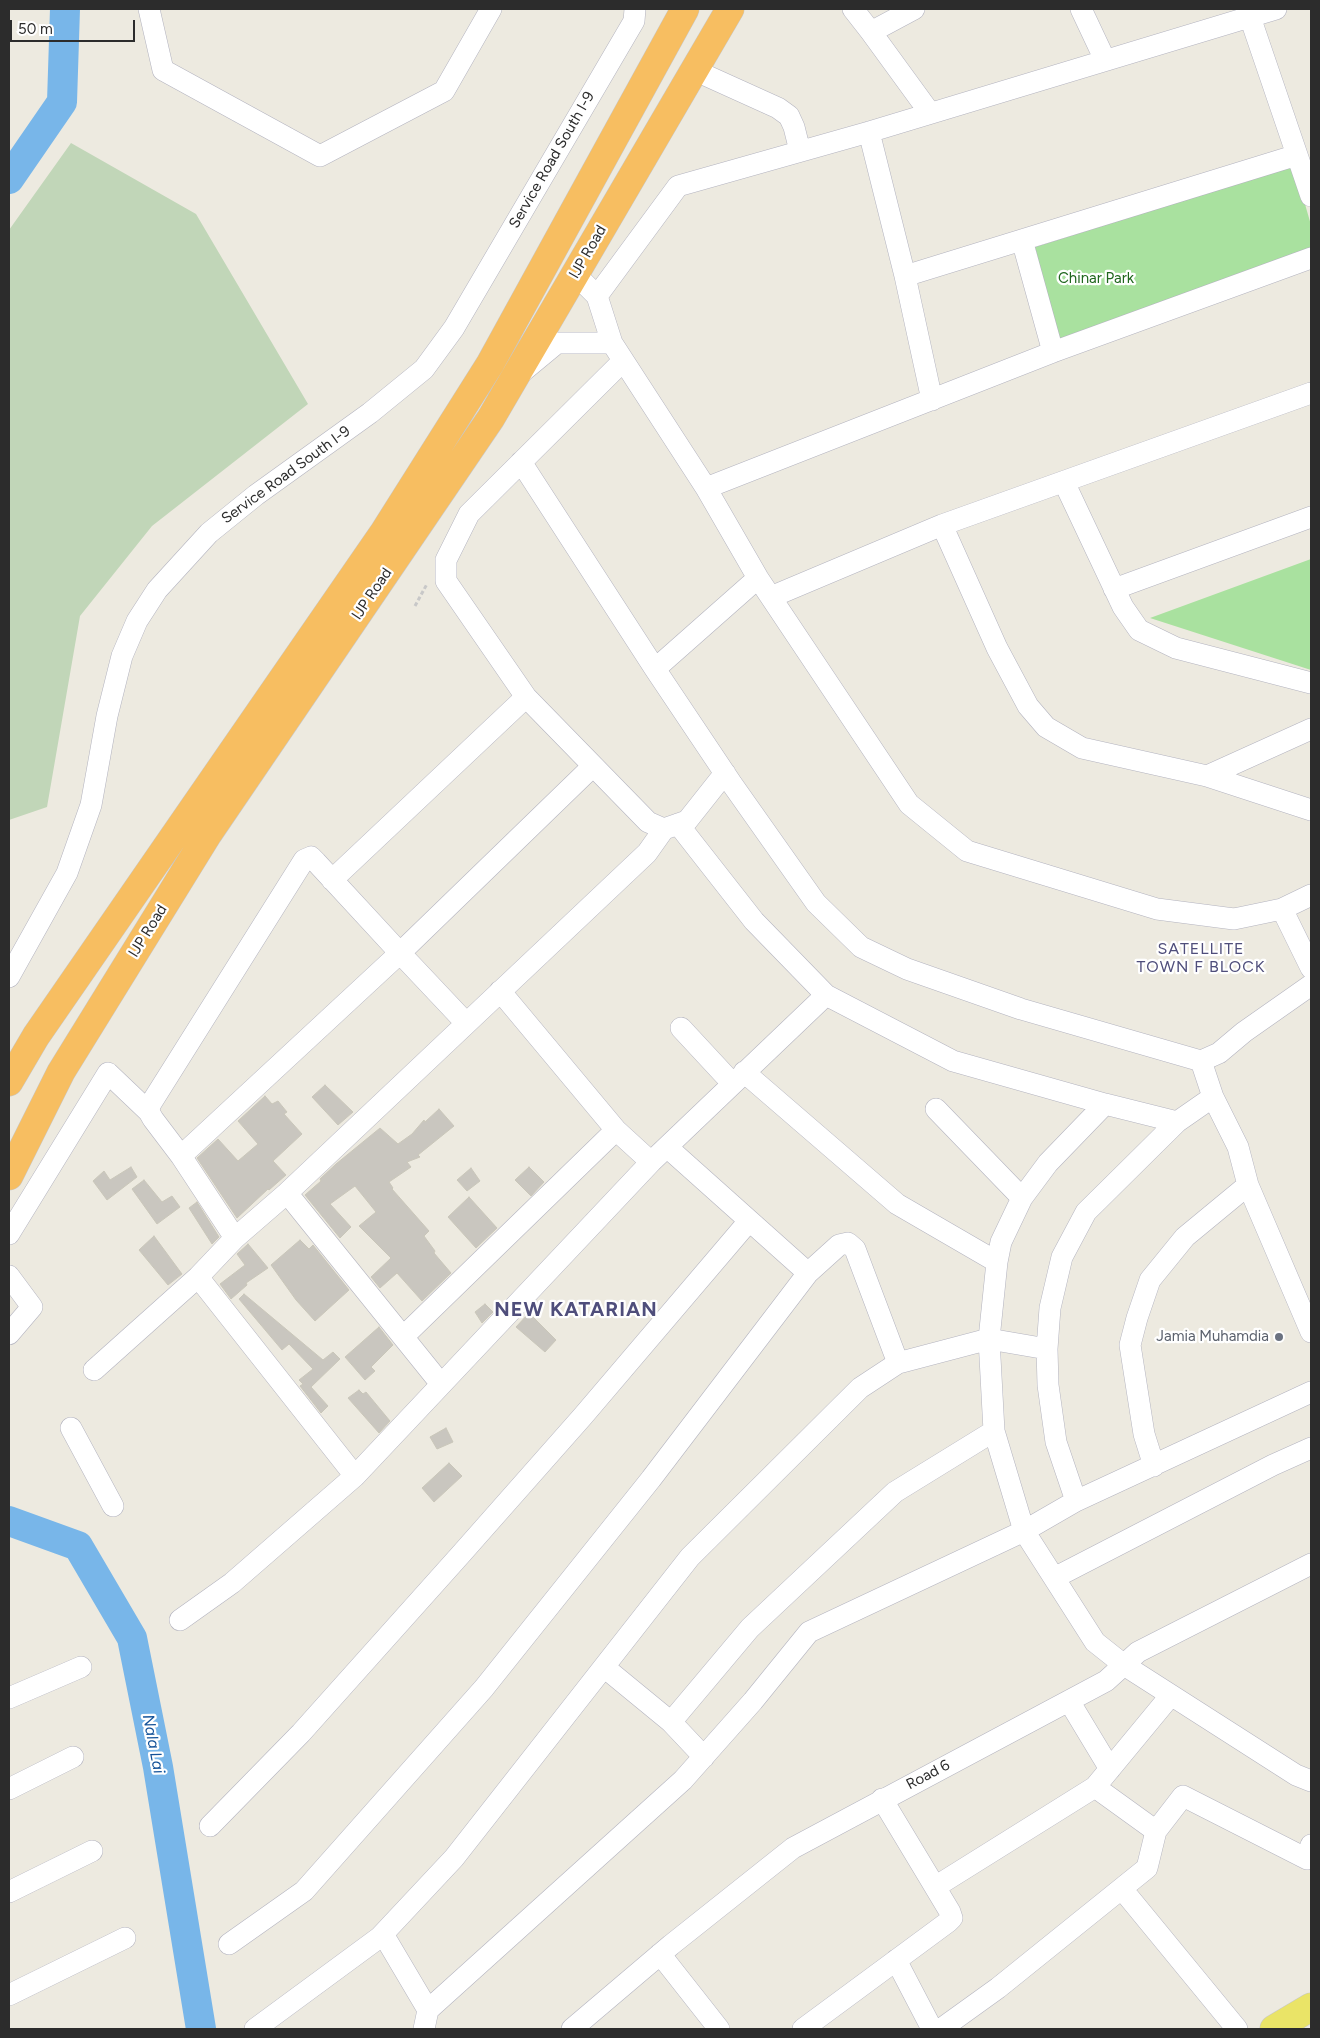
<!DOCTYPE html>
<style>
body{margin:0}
#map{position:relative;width:1320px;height:2038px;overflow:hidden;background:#edeae0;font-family:Figtree,sans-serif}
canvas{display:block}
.frame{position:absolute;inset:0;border:10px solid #2c2c2c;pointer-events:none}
.scale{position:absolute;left:10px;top:20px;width:125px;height:22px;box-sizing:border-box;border:2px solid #2c2c2c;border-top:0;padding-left:6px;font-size:15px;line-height:18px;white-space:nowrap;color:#2c2c2c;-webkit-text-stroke:4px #fff;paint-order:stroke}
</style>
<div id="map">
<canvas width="1320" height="2038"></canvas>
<div class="frame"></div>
<div class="scale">50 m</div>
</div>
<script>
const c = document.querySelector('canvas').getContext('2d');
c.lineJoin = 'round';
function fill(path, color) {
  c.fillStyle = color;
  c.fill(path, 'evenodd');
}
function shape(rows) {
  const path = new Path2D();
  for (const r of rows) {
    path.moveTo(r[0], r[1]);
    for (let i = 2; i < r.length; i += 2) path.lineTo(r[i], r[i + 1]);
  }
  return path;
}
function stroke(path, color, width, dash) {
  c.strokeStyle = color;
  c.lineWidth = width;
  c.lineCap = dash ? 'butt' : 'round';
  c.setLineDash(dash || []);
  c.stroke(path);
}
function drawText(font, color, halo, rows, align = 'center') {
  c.font = font + ' Figtree,sans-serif';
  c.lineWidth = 4.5;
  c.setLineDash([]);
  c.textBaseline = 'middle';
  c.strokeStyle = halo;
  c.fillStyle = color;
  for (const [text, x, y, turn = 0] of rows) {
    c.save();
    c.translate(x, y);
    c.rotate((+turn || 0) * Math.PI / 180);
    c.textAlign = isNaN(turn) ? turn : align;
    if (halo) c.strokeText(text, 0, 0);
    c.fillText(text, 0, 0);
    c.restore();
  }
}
const green = shape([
 [1294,166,1311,225,1311,250,1060,345,1035,247],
 [1311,559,1311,670,1150,618]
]);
const cemetery = shape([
 [71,143,196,214,308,404,152,526,80,616,47,807,9,820,9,230]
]);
const river = shape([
 [9,179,62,102,65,9],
 [9,1521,78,1546,132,1638,158,1767,201,2029]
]);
const building = shape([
 [325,1085,353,1112,338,1125,312,1097,325,1085],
 [265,1096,272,1104,278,1101,287,1112,284,1114,302,1134,273,1161,286,1175,269,1190,268,1189,237,1218,197,1158,218,1139,238,1161,258,1144,238,1121,265,1096],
 [439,1109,454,1126,418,1155,420,1157,407,1162,411,1167,389,1182,393,1188,392,1189,429,1231,424,1236,435,1251,434,1253,451,1273,422,1301,397,1273,380,1288,371,1277,391,1258,359,1226,376,1212,355,1186,330,1204,351,1227,340,1238,305,1195,321,1181,320,1179,336,1164,380,1128,398,1144,412,1134,424,1120,425,1122,439,1109],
 [131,1167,137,1177,107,1200,93,1181,104,1171,110,1180,131,1167],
 [529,1167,544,1182,531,1196,515,1180,529,1167],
 [471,1168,480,1181,467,1191,457,1180,471,1168],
 [144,1180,162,1202,172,1196,180,1207,157,1224,132,1189,144,1180],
 [469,1197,497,1228,476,1248,448,1217,469,1197],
 [197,1202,219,1237,212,1244,189,1208,197,1202],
 [154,1236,182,1274,168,1285,139,1250,154,1236],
 [300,1240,309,1249,313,1245,349,1290,315,1321,296,1300,271,1265,300,1240],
 [248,1244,268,1268,246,1283,247,1285,231,1299,220,1284,245,1265,237,1254,248,1244],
 [244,1294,323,1360,333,1352,340,1359,311,1387,328,1406,321,1413,300,1386,303,1384,299,1380,313,1369,289,1344,282,1350,239,1299,244,1294],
 [485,1304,493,1312,482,1323,475,1312,485,1304],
 [529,1313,556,1340,545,1352,516,1327,529,1313],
 [379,1327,393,1345,371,1367,375,1371,365,1380,345,1357,379,1327],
 [359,1390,363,1394,366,1392,390,1421,379,1433,348,1398,359,1390],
 [446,1428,453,1442,437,1449,430,1437,446,1428],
 [449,1463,462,1476,434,1502,422,1488,449,1463]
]);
const path = shape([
 [415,606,427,584]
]);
const minor = shape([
 [149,9,163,70,320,156,444,91,491,9],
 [853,9,871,32,914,9],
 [1081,9,1105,60],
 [1250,17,1311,196],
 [871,32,930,113],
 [694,70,778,108,789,116,794,127,800,151],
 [869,132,905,276,932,400],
 [1022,240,1053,352],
 [575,274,597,296,612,343,706,488,758,578,909,804,967,851,1157,909,1234,919,1282,909,1311,895],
 [905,276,1297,155],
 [597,296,678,186,869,132,1276,9],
 [623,361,469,514,446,560,446,581,526,697,648,822,664,829,687,821,725,773],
 [522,372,557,343,612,343],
 [521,462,655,669,732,784,816,903,861,947,907,969,1021,1009,1201,1061,1219,1053,1244,1032,1311,985],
 [1064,482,1123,607,1139,630,1176,648,1311,683],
 [706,488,1053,352,1311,258],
 [942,525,997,648,1028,706,1046,727,1082,748,1207,776,1311,810],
 [1114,589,1311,517],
 [771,597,942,525,1311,393],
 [655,669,758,578],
 [1207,776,1311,729],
 [678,824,754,921,826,995],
 [332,880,526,697],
 [1282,909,1311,968],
 [9,977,67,873,91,805,107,716,122,656,137,621,157,590,209,533,256,495,370,413,424,369,454,328,634,21,635,9],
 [500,991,616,1130,651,1162],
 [466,1023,400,953,316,862,311,857,304,860,150,1105,149,1112,153,1119,181,1156,400,953,593,766],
 [681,1028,732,1083],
 [1201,1061,1213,1097,1238,1147,1248,1185,1311,1332],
 [744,1072,897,1204,997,1262],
 [1105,1104,1048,1163,1022,1198,1001,1242,997,1262,989,1339,994,1431,1024,1531,1095,1642,1124,1665,1296,1775,1311,1781],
 [936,1109,1022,1198],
 [667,1147,808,1273],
 [181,1156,235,1238],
 [287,1193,441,1384],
 [9,1234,108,1073,149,1112],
 [9,1276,32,1307,9,1334],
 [198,1277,355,1476],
 [404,1336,616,1130],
 [94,1370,198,1277,235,1238,287,1193,647,853,664,829],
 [71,1428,113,1506],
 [1154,1466,1144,1434,1130,1345,1137,1318,1150,1280,1185,1237,1248,1185],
 [1076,1501,1056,1442,1048,1385,1047,1349,1050,1308,1062,1257,1086,1212,1177,1122,1213,1097],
 [1054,1578,1273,1465,1311,1448],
 [180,1620,232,1583,355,1476,651,1162,826,995,953,1061,1105,1104,1177,1122],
 [604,1667,671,1722,704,1757],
 [9,1698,81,1667],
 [1069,1701,1110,1769],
 [671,1722,750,1628,895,1492,994,1431],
 [1095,1787,1156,1831],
 [9,1789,73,1757],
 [882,1799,935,1887],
 [210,1826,301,1733,462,1553,583,1416,749,1221],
 [1122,1889,1237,2029],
 [9,1892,92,1851],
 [383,1934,428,2010,424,2029],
 [229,1944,304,1891,484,1688,651,1479,808,1273,839,1245,848,1243,855,1249,898,1363],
 [660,1954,719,2029],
 [896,1960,932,2029],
 [9,1995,125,1938],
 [428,2010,683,1780,753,1701,809,1632,1024,1531,1076,1501,1311,1392],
 [255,2029,380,1937,454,1858,690,1557,860,1388,898,1363,989,1339,1047,1349],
 [572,2029,671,1945,793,1848,1106,1681,1138,1652,1311,1564],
 [803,2029,948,1922,952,1918,950,1912,935,1887,1095,1787,1171,1695],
 [941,2029,998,1988,1147,1868,1156,1831,1183,1796,1307,1859,1311,1845]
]);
const major = shape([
 [1274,2029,1311,2007]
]);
const highway = shape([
 [9,1082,36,1036,384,532,490,364,685,9],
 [9,1176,61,1072,208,834,491,418,730,9]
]);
const markers = [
 [1279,1337,5,"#6b7280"]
];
const streetNames = [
 ["Service Road South I-9",552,160,-60],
 ["IJP Road",588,252,-60],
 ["Service Road South I-9",286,475,-36],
 ["IJP Road",372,594,-56],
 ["IJP Road",148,931,-58],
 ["Road 6",928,1775,-28]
];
const parkNames = [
 ["Chinar Park",1096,279]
];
const worshipNames = [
 ["Jamia Muhamdia",1269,1337]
];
const neighbourhoodNames = [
 ["SATELLITE",1201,949],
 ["TOWN F BLOCK",1201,967]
];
const waterNames = [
 ["Nala Lai",153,1744,79]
];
const districtNames = [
 ["NEW KATARIAN",576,1310]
];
fill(green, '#a9e19f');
fill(cemetery, '#c1d6b8');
stroke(river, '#78b6e9', 30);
fill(building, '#c9c6bf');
stroke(building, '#c9c6b9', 1);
stroke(minor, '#b3b3bf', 22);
stroke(major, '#c8c8c8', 29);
stroke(highway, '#c8c8c8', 29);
stroke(path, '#c8c8c8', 3, [4, 2.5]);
stroke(minor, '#fff', 21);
stroke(major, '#eae467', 28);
stroke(highway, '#f7be61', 28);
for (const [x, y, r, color] of markers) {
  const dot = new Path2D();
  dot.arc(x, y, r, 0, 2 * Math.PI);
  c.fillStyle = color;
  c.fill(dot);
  stroke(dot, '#fff', 2);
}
drawText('15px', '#2c2c2c', '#fff', streetNames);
drawText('15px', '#20671e', '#fff', parkNames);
drawText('15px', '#5b616d', '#fff', worshipNames, 'right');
c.letterSpacing = '1px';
drawText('16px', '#4f4e7b', '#fff', neighbourhoodNames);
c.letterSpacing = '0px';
drawText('italic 16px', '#145298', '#fff', waterNames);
c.letterSpacing = '1px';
drawText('bold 20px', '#4f4e7b', '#fff', districtNames);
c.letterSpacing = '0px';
</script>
